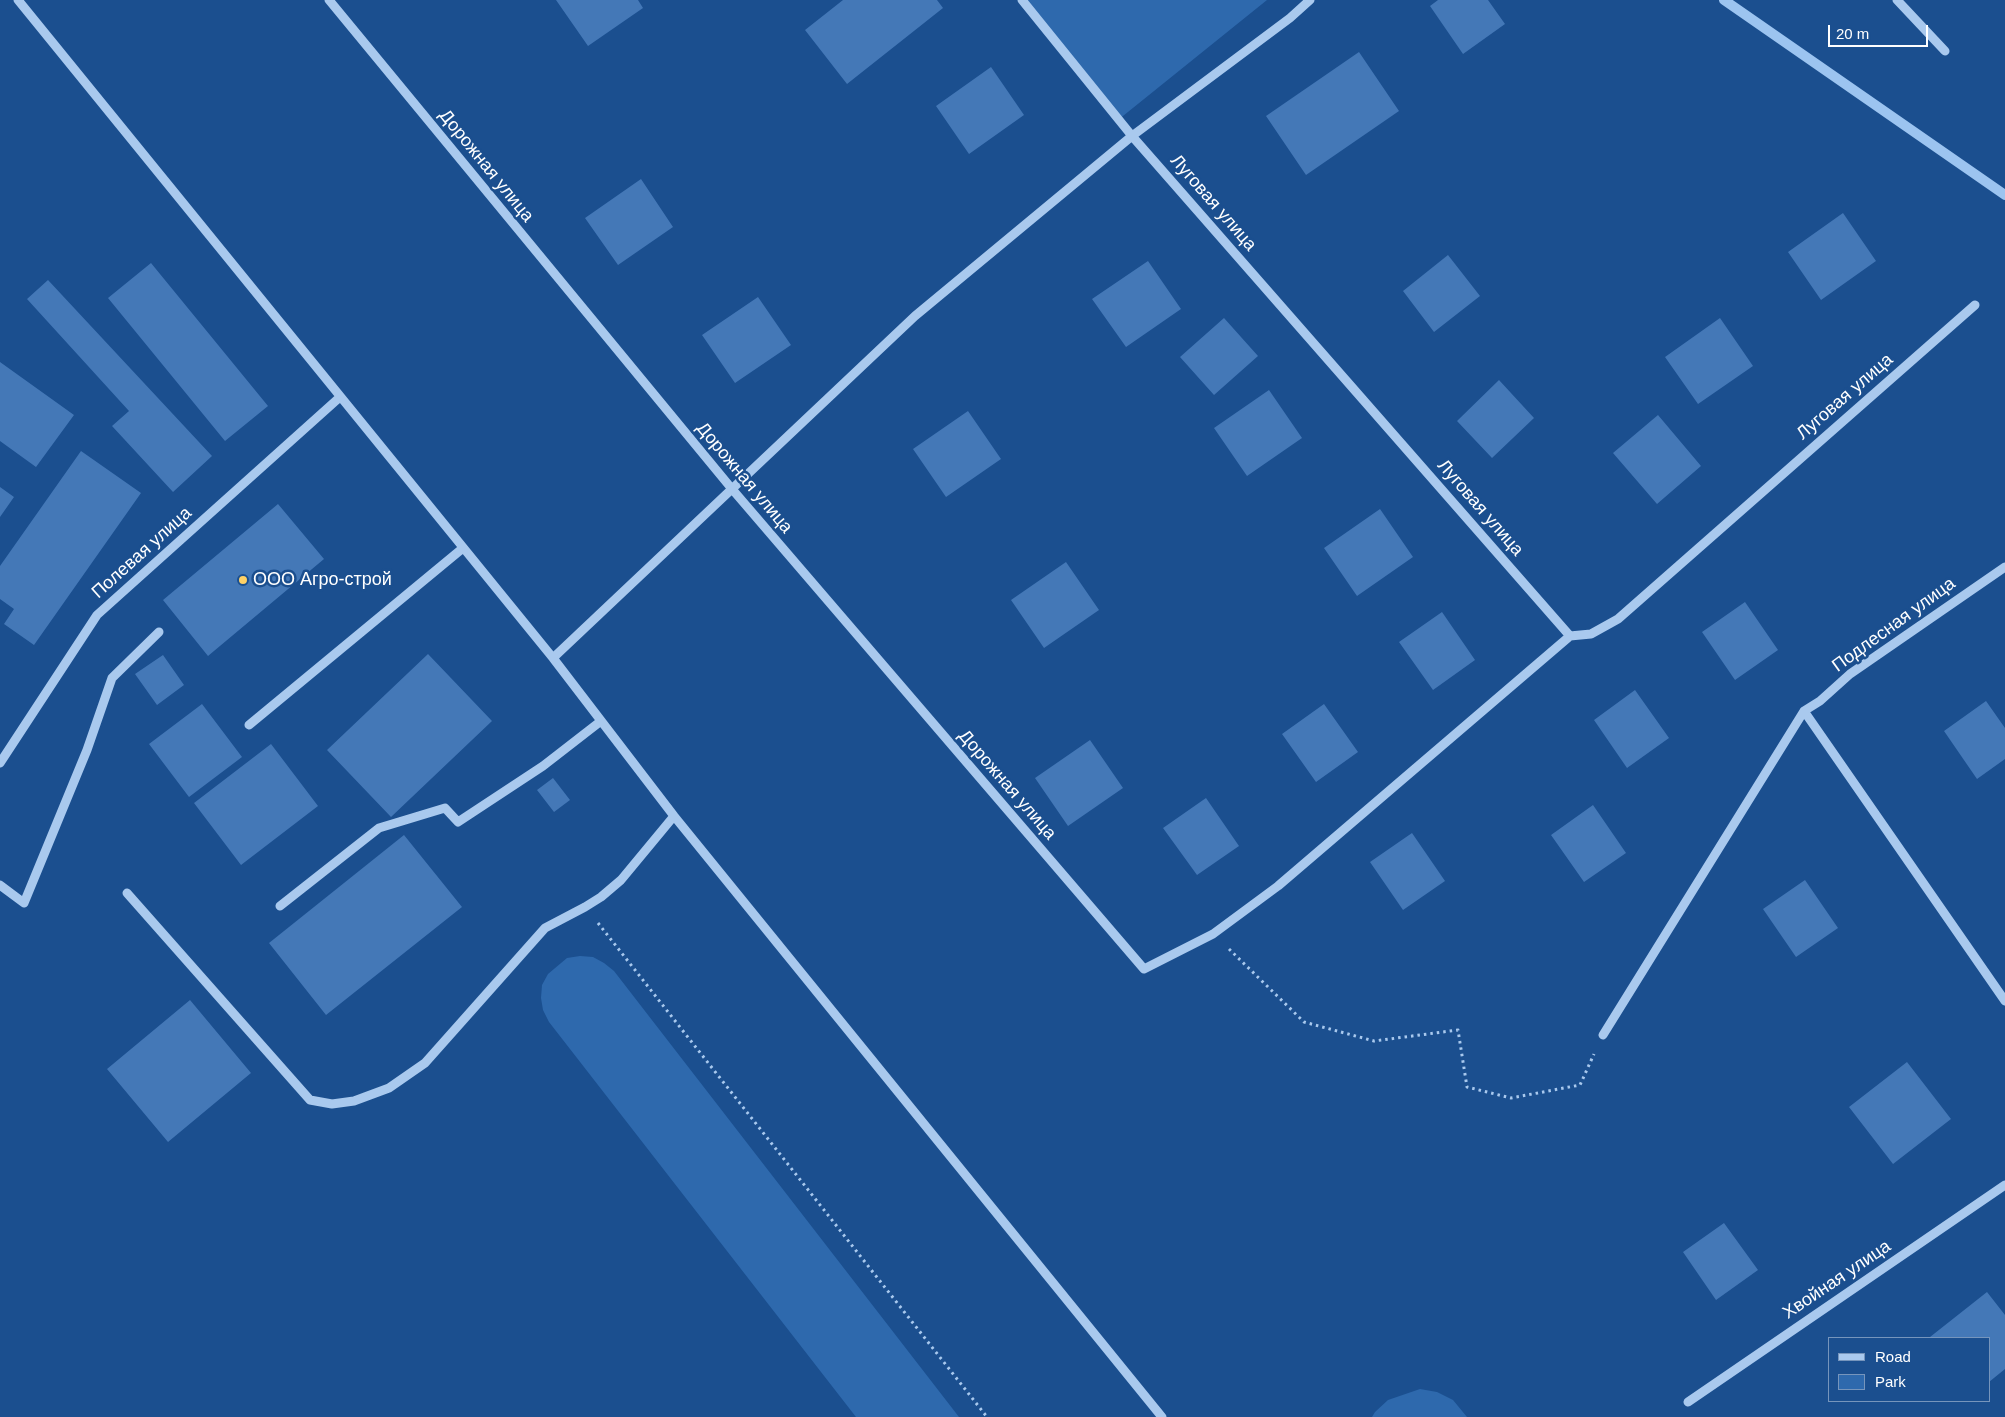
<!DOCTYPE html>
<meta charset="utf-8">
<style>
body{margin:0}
#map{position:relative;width:2005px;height:1417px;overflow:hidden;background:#1b4f8f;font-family:Helvetica,sans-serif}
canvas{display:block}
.legend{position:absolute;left:1828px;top:1337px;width:162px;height:65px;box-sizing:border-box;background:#1b4f8f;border:1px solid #7695bc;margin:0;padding:6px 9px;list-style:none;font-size:15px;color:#fff}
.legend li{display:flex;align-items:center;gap:10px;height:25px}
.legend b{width:25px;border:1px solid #7695bc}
.scale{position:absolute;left:1828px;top:25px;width:100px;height:22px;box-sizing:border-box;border:2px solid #fff;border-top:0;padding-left:6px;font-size:15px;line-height:18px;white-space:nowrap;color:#fff;-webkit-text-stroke:4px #1b4f8f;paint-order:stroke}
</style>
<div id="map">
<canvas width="2005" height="1417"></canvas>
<ul class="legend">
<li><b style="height:6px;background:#a9c9ee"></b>Road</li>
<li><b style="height:14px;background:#2e69ad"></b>Park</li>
</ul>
<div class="scale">20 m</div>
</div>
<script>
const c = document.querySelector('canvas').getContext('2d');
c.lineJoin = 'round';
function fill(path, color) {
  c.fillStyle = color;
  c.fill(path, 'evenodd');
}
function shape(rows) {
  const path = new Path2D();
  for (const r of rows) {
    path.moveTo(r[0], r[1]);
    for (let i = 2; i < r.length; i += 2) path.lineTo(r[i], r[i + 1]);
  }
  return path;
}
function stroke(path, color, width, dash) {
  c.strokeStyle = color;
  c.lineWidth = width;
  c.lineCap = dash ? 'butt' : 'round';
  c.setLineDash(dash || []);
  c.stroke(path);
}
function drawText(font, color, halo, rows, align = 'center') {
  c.font = font + ' Helvetica,sans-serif';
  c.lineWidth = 5;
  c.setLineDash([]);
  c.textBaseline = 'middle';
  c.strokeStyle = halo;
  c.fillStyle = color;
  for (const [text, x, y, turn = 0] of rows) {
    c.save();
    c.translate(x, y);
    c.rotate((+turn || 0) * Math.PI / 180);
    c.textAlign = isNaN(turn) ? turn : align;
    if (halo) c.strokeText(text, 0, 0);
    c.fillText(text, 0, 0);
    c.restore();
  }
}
const green = shape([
 [1027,0,1267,0,1118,120],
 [580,956,593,957,604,963,614,971,959,1417,856,1417,549,1022,543,1010,541,998,542,985,548,974,567,958],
 [1420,1389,1437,1392,1453,1400,1467,1417,1372,1417,1375,1412,1388,1400]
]);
const stream = shape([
 [1724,0,2005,195]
]);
const building = shape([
 [556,0,638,0,643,8,588,46],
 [843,0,937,0,943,8,847,84,805,30],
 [1438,0,1488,0,1505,24,1463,54,1430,6],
 [1359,52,1399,111,1306,175,1266,116],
 [991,67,1024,115,969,154,936,106],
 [641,179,673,227,618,265,585,218],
 [1843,213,1876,261,1821,300,1788,252],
 [1448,255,1480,296,1434,332,1403,291],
 [1148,261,1181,309,1126,347,1092,299],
 [151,263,268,406,225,441,108,298],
 [48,280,212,456,173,492,112,426,129,411,27,299],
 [758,297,791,345,735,383,702,335],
 [1224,318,1258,356,1214,395,1180,357],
 [1720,318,1753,366,1698,404,1665,357],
 [0,362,74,415,36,467,0,441],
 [1499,380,1534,418,1492,458,1457,421],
 [1269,390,1302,438,1247,476,1214,428],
 [968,411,1001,459,946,497,913,449],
 [1658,415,1701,466,1657,504,1613,453],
 [81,451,141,493,34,645,4,624,14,609,0,599,0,566],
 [0,487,14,497,0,517],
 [278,504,324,559,208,656,163,600],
 [1380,509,1413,557,1357,596,1324,548],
 [1066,562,1099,610,1044,648,1011,600],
 [1745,602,1778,650,1735,680,1702,632],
 [1442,612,1475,660,1433,690,1399,642],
 [428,654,492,721,391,817,327,750],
 [163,655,184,685,157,705,135,674],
 [1635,690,1669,738,1627,768,1594,720],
 [1986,701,2005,728,2005,759,1977,779,1944,731],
 [202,704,242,757,189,797,149,744],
 [1324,704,1358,752,1316,782,1282,734],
 [1090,740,1123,788,1068,826,1035,778],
 [271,744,318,806,241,865,194,803],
 [553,778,570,800,554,812,537,790],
 [1206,798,1239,846,1197,875,1163,828],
 [1593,805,1626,853,1584,882,1551,835],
 [1412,833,1445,881,1403,910,1370,862],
 [404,835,462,907,326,1015,269,943],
 [1805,880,1838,928,1796,957,1763,909],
 [190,1000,251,1073,168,1142,107,1069],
 [1907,1062,1951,1119,1893,1164,1849,1107],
 [1724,1223,1758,1270,1716,1300,1683,1252],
 [1987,1292,2005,1315,2005,1369,1989,1382,1989,1338,1930,1337]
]);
const path = shape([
 [598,923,987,1417],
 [1229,949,1304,1022,1374,1041,1458,1030,1467,1087,1511,1098,1580,1085,1594,1054]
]);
const minor = shape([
 [18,0,553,658,674,816,1162,1417],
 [329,0,732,489,1144,969,1213,934,1278,886,1570,636],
 [1022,0,1132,136,1570,636,1591,634,1618,619,1975,305],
 [1897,0,1945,51],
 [553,658,915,316,1132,136,1290,18,1310,0],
 [1804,711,2005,1001],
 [249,725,463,548],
 [0,763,97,615,340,397],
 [0,885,24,903,87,750,112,678,159,632],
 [127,893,310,1100,332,1104,354,1101,389,1088,425,1063,545,928,585,907,601,897,621,880,674,816],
 [280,906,379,828,445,808,458,822,543,766,601,721],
 [1603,1035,1804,711,1820,701,1850,674,2005,567],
 [1688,1402,2005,1185]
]);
const markers = [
 [243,580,5,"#ffd166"]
];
const streetNames = [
 ["Дорожная улица",486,166,51],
 ["Луговая улица",1213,203,49],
 ["Луговая улица",1845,397,-41],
 ["Дорожная улица",744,478,50],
 ["Луговая улица",1480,508,49],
 ["Полевая улица",142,553,-42],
 ["Подлесная улица",1894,625,-36],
 ["Дорожная улица",1007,785,49],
 ["Хвойная улица",1837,1280,-34]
];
const poiNames = [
 ["ООО Агро-строй",253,580]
];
fill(green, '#2e69ad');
stroke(stream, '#9cc4f0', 10);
fill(building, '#4478b7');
stroke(path, '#a9c9ee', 3, [2.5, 4]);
stroke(minor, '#a9c9ee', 9);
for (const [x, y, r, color] of markers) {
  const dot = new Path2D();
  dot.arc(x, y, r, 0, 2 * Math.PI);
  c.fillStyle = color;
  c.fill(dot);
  stroke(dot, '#1b4f8f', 2);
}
drawText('18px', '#fff', '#1b4f8f', streetNames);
drawText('18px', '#fff', '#1b4f8f', poiNames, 'left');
</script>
